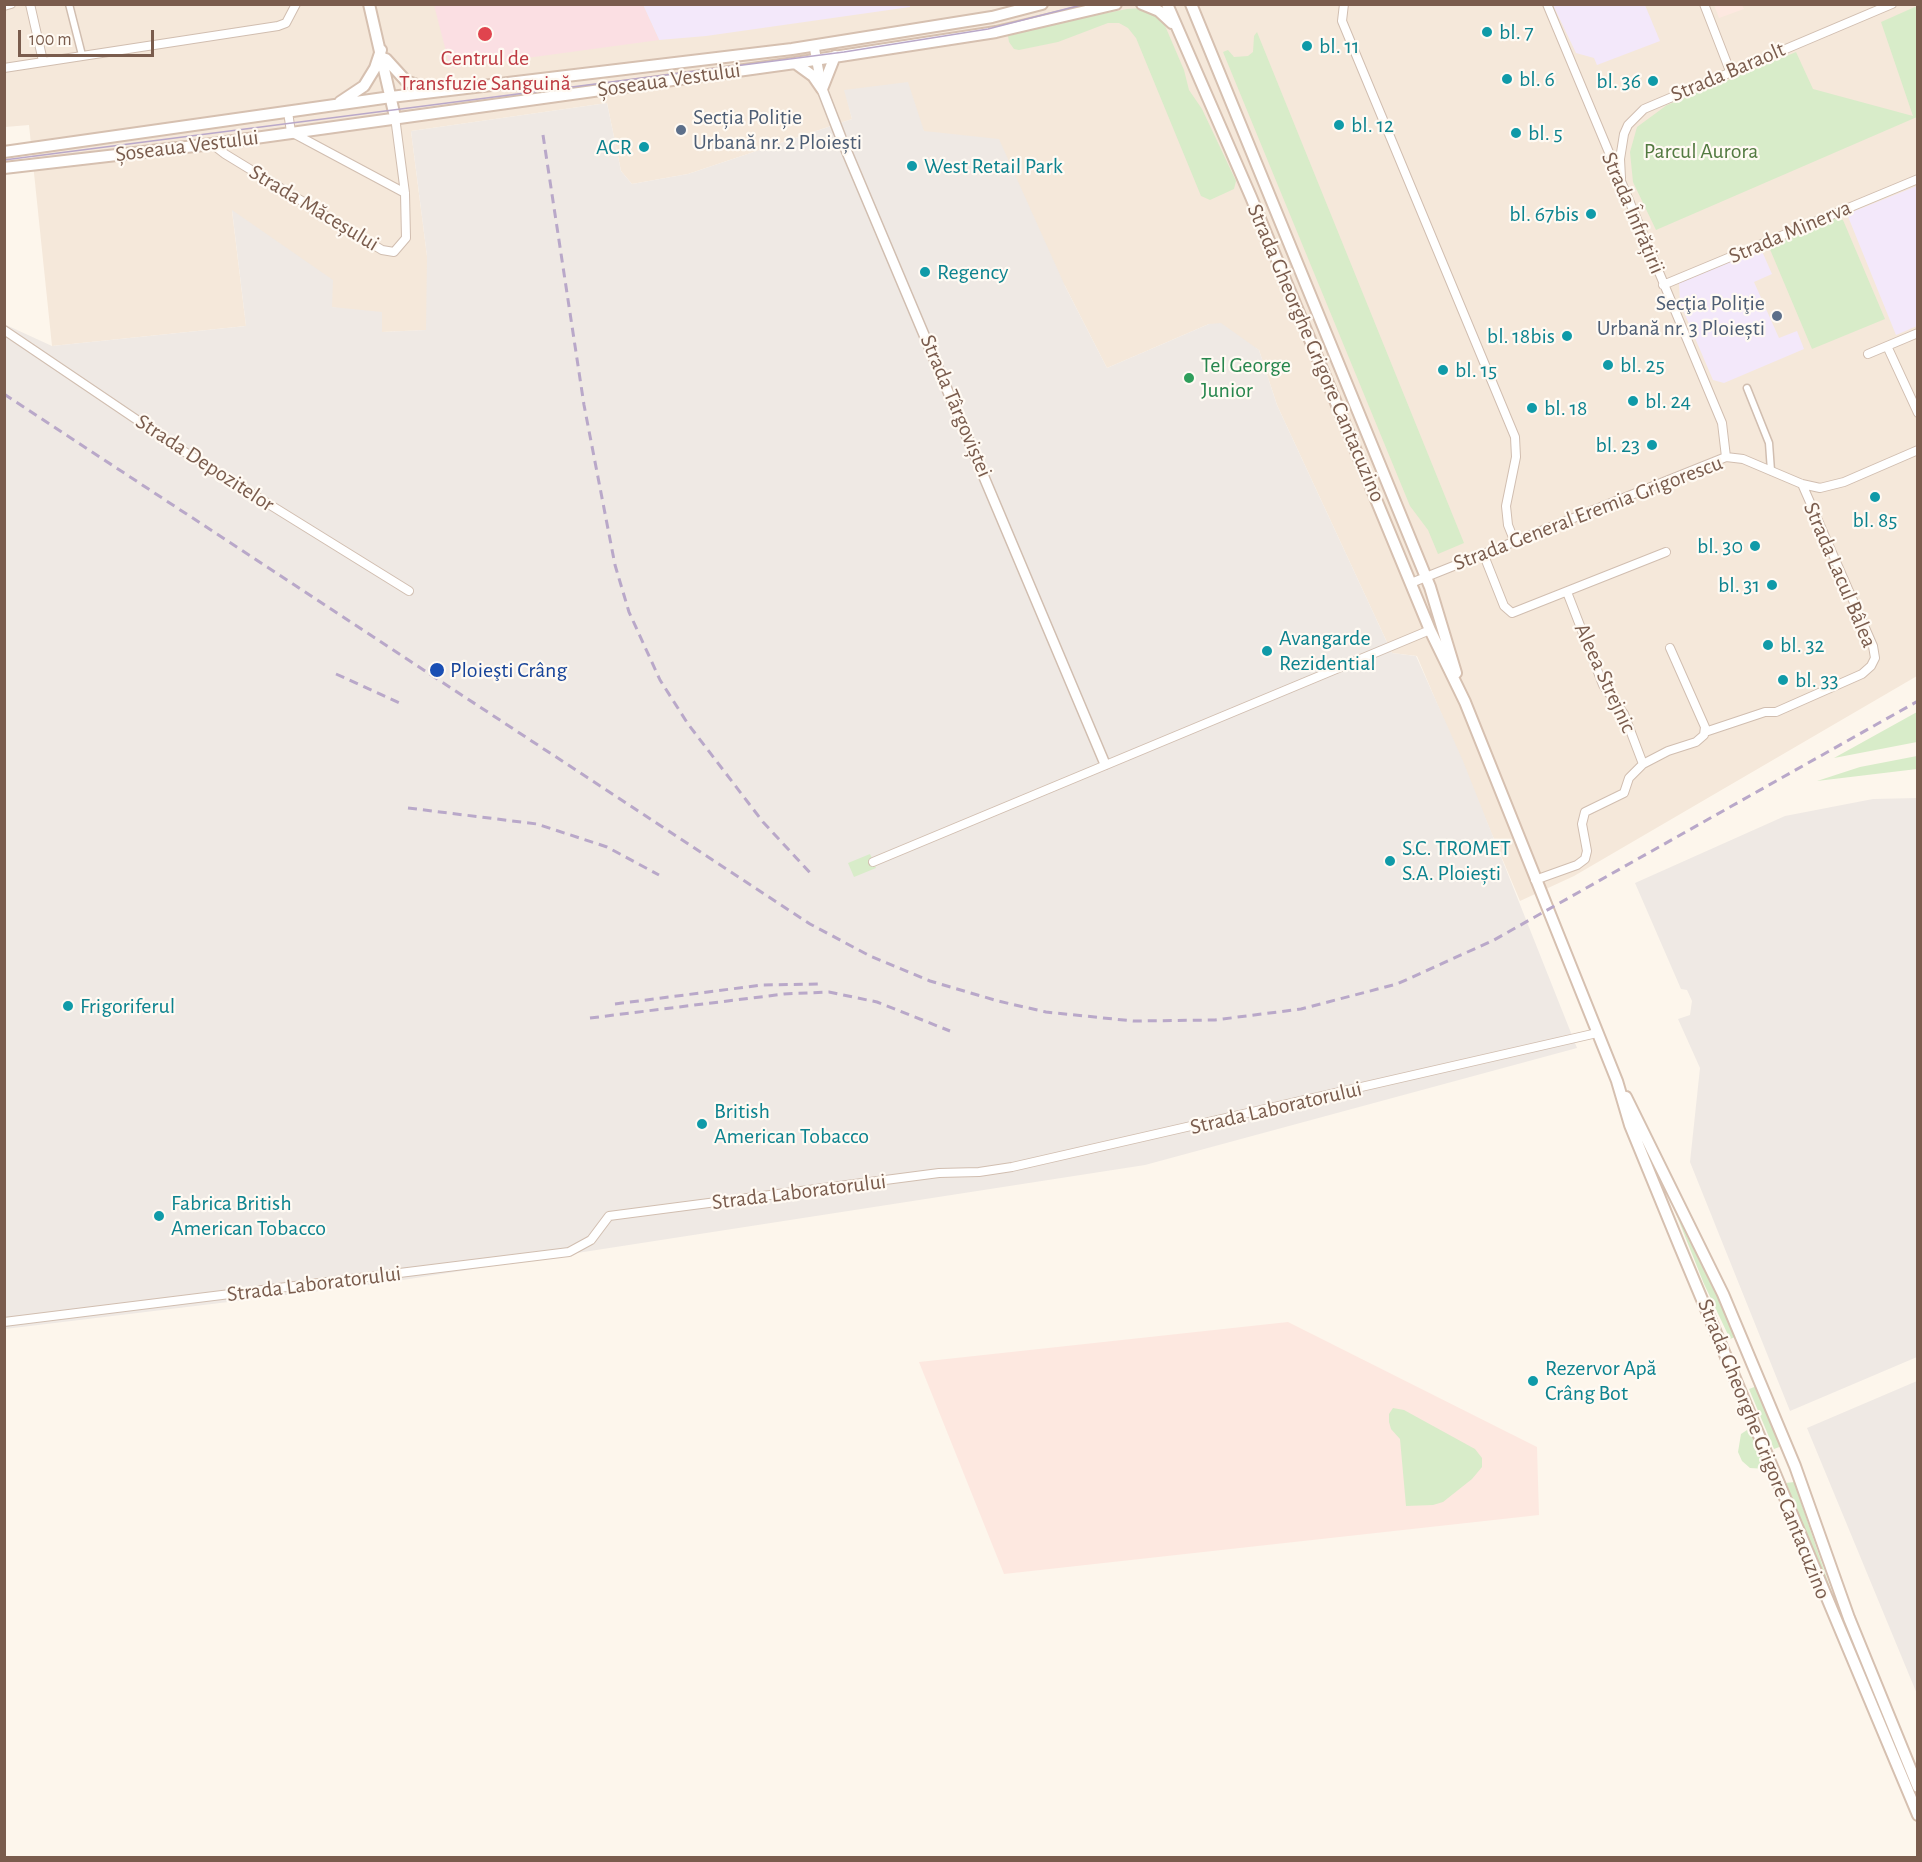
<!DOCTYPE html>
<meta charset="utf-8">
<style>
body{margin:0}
#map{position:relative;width:1922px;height:1862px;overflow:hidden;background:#fdf6ec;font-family:"Alegreya Sans",sans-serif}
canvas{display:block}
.frame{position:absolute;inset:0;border:6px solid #7a5c4d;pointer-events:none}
.scale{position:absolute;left:18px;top:30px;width:136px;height:27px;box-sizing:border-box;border:3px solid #7a5c4d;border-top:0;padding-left:8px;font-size:18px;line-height:21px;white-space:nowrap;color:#7a5c4d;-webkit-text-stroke:4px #fffaf3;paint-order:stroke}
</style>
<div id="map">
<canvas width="1922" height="1862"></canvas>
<div class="frame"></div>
<div class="scale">100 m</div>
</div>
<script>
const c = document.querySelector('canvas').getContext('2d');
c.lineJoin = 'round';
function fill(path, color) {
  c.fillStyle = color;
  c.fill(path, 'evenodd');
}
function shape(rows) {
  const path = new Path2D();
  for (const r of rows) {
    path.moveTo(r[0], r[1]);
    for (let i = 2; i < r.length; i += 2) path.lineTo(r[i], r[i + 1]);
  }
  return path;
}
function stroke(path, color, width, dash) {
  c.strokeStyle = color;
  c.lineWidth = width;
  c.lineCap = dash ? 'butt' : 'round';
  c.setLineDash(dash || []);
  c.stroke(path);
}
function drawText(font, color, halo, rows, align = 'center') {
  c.font = font + ' "Alegreya Sans",sans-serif';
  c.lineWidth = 4.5;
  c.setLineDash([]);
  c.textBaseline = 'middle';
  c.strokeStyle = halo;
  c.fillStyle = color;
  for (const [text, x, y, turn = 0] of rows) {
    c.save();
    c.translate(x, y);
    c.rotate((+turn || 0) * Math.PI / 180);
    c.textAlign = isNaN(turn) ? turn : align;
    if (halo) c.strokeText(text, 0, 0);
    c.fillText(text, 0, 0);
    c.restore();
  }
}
const residential = shape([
 [4,5,1917,5,1917,676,1574,876,1520,901,1417,656,1392,653,1277,405,1259,350,1209,324,1107,368,1065,286,924,131,845,90,852,119,688,174,632,184,621,171,607,103,411,131,427,256,427,330,382,332,357,312,332,307,232,211,246,326,52,346,29,125,5,127]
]);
const commercial = shape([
 [1714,5,1742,5,1744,9,1719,18],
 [1288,1322,1537,1447,1539,1515,1004,1574,919,1362]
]);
const industrial = shape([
 [908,82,924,131,999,139,1065,286,1107,368,1209,324,1221,323,1259,350,1277,405,1392,653,1416,656,1463,761,1577,1048,1145,1165,377,1284,5,1329,4,324,52,346,246,326,232,210,333,280,332,307,382,312,382,332,426,330,427,256,411,131,607,103,621,171,632,184,688,174,852,119,844,90],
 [1917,798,1917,1357,1790,1411,1690,1162,1700,1068,1678,1019,1690,1015,1692,1001,1687,990,1681,989,1635,883,1785,816,1873,799],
 [1917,1381,1917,1694,1807,1428]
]);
const education = shape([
 [910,4,910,7,706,36,659,40,643,5],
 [1553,5,1645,5,1660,41,1597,65,1594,58,1576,53],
 [1917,186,1917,326,1896,335,1847,214],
 [1761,249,1772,274,1754,282,1779,338,1797,331,1804,349,1724,383,1713,380,1680,303,1679,283]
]);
const medical = shape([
 [434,5,643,5,659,40,453,68,452,62,449,63]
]);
const green = shape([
 [1917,6,1917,117,1656,230,1633,182,1630,152,1637,127,1667,105,1796,52,1813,89,1913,116,1881,22],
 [1142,8,1154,12,1163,21,1184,70,1189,90,1202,109,1236,181,1234,189,1210,200,1201,196,1136,38,1128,28,1119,23,1108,23,1058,42,1019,50,1014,49,1009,42,1008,36,1057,23,1127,9],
 [1257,32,1464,543,1438,554,1428,530,1410,506,1223,52,1228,50,1234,57,1248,56,1253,52,1254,36],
 [1837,218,1843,220,1885,319,1812,349,1769,247],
 [1917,712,1917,742,1834,758],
 [1917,756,1917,769,1817,781,1860,767],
 [870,854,876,868,854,877,848,863],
 [1659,1171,1714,1282,1735,1337,1730,1339,1704,1284],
 [1757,1386,1782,1446,1774,1449,1749,1389],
 [1393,1408,1404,1410,1475,1449,1482,1458,1482,1467,1472,1479,1443,1502,1433,1505,1406,1506,1400,1439,1391,1429,1389,1422,1389,1414],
 [1750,1428,1767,1469,1750,1468,1742,1461,1738,1452,1741,1434],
 [1794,1482,1833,1596,1832,1598,1786,1483]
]);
const pedestrian = shape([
 [69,4,82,55],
 [1747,388,1769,443,1771,471]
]);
const minor = shape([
 [30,4,43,61],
 [1344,4,1342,21,1515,437,1516,457,1506,506,1508,525,1514,540],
 [1547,4,1722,423,1726,457],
 [1704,4,1730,71],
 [4,6,11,4],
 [4,68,278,26,286,23,296,4],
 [288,112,291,132,405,193],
 [212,144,225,154,382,250,394,252,406,238,405,193,395,117],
 [1621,178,1620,159,1624,134,1628,125,1644,109,1892,4],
 [1663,285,1918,179],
 [4,330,180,449,409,591],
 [1887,346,1918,413],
 [1868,354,1918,333],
 [1483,553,1504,606,1512,613,1666,552],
 [1411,583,1726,457,1743,459,1802,484,1820,488,1844,482,1918,450],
 [1567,592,1603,685,1624,714,1643,764],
 [1705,732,1765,712,1776,712,1862,674,1871,666,1875,658,1873,646,1802,484],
 [873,862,1430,630],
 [1535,880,1577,865,1585,859,1587,851,1582,824,1585,812,1624,793,1629,778,1643,764,1668,751,1696,742,1704,735,1705,727,1670,648],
 [4,1322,569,1252,591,1240,609,1216,939,1173,979,1172,1012,1167,1597,1033]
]);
const tertiary = shape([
 [814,46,822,89,841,138,1105,764]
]);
const secondary = shape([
 [369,4,395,117],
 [1142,4,1159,11,1172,23],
 [1167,4,1251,197,1430,630,1465,702,1617,1081,1630,1125,1680,1247,1918,1815],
 [1191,4,1430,587,1456,673],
 [386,59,406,81,431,90],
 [795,63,813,76,822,89],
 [822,89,835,56],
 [340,102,364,86,375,68,381,50],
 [4,152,391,97,792,49,992,17,1042,4],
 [4,168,212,144,795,63,996,32,1116,4],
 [1626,1097,1723,1294,1795,1466,1849,1618,1918,1787]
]);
const tram = shape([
 [4,160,844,52,988,29,1085,4]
]);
const rail = shape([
 [543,135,584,405,615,565,629,612,660,680,688,724,763,822,813,876],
 [4,394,810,924,870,956,930,981,998,1001,1046,1012,1133,1021,1215,1020,1301,1009,1397,984,1494,940,1918,701],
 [336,674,404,705],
 [408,808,537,824,607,847,659,875],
 [615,1004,762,985,822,984],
 [590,1018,784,994,829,992,877,1002,950,1031]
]);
const markers = [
 [1487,32,6,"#0f9aa8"],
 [485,34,8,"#e0444e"],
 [1307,46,6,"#0f9aa8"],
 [1507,79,6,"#0f9aa8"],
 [1653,81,6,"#0f9aa8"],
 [1339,125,6,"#0f9aa8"],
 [681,130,6,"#5c6f8a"],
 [1516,133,6,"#0f9aa8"],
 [644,147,6,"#0f9aa8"],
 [912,166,6,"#0f9aa8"],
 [1591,214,6,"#0f9aa8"],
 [925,272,6,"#0f9aa8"],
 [1777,316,6,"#5c6f8a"],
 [1567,336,6,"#0f9aa8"],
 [1608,365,6,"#0f9aa8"],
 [1443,370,6,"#0f9aa8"],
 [1189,378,6,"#2e9e5b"],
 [1633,401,6,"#0f9aa8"],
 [1532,408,6,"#0f9aa8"],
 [1652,445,6,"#0f9aa8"],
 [1875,497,6,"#0f9aa8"],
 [1755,546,6,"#0f9aa8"],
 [1772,585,6,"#0f9aa8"],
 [1768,645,6,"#0f9aa8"],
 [1267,651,6,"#0f9aa8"],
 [437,670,8,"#1a4fb4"],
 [1783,680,6,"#0f9aa8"],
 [1390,861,6,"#0f9aa8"],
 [68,1006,6,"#0f9aa8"],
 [702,1124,6,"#0f9aa8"],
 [159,1216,6,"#0f9aa8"],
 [1533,1381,6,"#0f9aa8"]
];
const cultureNames = [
 ["bl. 7",1499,32],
 ["bl. 11",1319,46],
 ["bl. 6",1519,79],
 ["bl. 36",1641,81,"right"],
 ["bl. 12",1351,125],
 ["bl. 5",1528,133],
 ["ACR",632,147,"right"],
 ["West Retail Park",924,166],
 ["bl. 67bis",1579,214,"right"],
 ["Regency",937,272],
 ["bl. 18bis",1555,336,"right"],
 ["bl. 25",1620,365],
 ["bl. 15",1455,370],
 ["bl. 24",1645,401],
 ["bl. 18",1544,408],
 ["bl. 23",1640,445,"right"],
 ["bl. 85",1875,520,"center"],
 ["bl. 30",1743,546,"right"],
 ["bl. 31",1760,585,"right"],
 ["Avangarde",1279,638],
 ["Rezidential",1279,663],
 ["bl. 32",1780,645],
 ["bl. 33",1795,680],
 ["S.C. TROMET",1402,848],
 ["S.A. Ploiești",1402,873],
 ["Frigoriferul",80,1006],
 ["British",714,1111],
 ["American Tobacco",714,1136],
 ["Fabrica British",171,1203],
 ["American Tobacco",171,1228],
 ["Rezervor Apă",1545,1368],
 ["Crâng Bot",1545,1393]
];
const healthNames = [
 ["Centrul de",485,58],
 ["Transfuzie Sanguină",485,83]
];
const streetNames = [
 ["Strada Baraolt",1728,72,-23],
 ["Șoseaua Vestului",669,80,-8],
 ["Șoseaua Vestului",187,146,-7],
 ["Strada Măceșului",314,208,31],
 ["Strada Înfrățirii",1633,213,67],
 ["Strada Minerva",1790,232,-23],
 ["Strada Gheorghe Grigore Cantacuzino",1316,353,67],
 ["Strada Târgoviștei",956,406,67],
 ["Strada Depozitelor",205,463,33],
 ["Strada General Eremia Grigorescu",1588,513,-21],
 ["Strada Lacul Bâlea",1840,575,67],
 ["Aleea Strejnic",1605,678,65],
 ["Strada Laboratorului",1276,1108,-13],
 ["Strada Laboratorului",799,1192,-7],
 ["Strada Laboratorului",314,1284,-7],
 ["Strada Gheorghe Grigore Cantacuzino",1764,1449,68]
];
const serviceNames = [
 ["Secția Poliție",693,117],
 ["Urbană nr. 2 Ploiești",693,142],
 ["Secţia Poliţie",1765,303,"right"],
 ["Urbană nr. 3 Ploiești",1765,328,"right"]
];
const parkNames = [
 ["Parcul Aurora",1701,151]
];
const leisureNames = [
 ["Tel George",1201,365],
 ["Junior",1201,390]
];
const transitNames = [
 ["Ploieşti Crâng",450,670]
];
fill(residential, '#f5e8da');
fill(commercial, '#fde8e0');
fill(industrial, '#efe9e4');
fill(education, '#f3e8fa');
fill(medical, '#fbdfe3');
fill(green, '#d8ecc9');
stroke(pedestrian, '#d1beb0', 9);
stroke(minor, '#d1beb0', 10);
stroke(tertiary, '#d1beb0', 12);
stroke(secondary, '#d6c0b0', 14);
stroke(pedestrian, '#fff', 6);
stroke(minor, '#fff', 8);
stroke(tertiary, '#fff', 9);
stroke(secondary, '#fff', 10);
stroke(tram, '#b9a8c9', 1.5);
stroke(rail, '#b9a8c9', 3, [9, 6]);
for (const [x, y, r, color] of markers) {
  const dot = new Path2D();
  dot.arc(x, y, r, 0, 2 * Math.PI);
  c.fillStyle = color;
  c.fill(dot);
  stroke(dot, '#fffaf3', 2);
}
drawText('22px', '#0d838f', '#fffaf3', cultureNames, 'left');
drawText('22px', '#be3a42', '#fffaf3', healthNames);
drawText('22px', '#7a5c4d', '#fffaf3', streetNames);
drawText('22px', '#4e5e75', '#fffaf3', serviceNames, 'left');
drawText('22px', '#537a41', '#fffaf3', parkNames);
drawText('22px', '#27864d', '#fffaf3', leisureNames, 'left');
drawText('22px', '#164399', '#fffaf3', transitNames, 'left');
</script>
